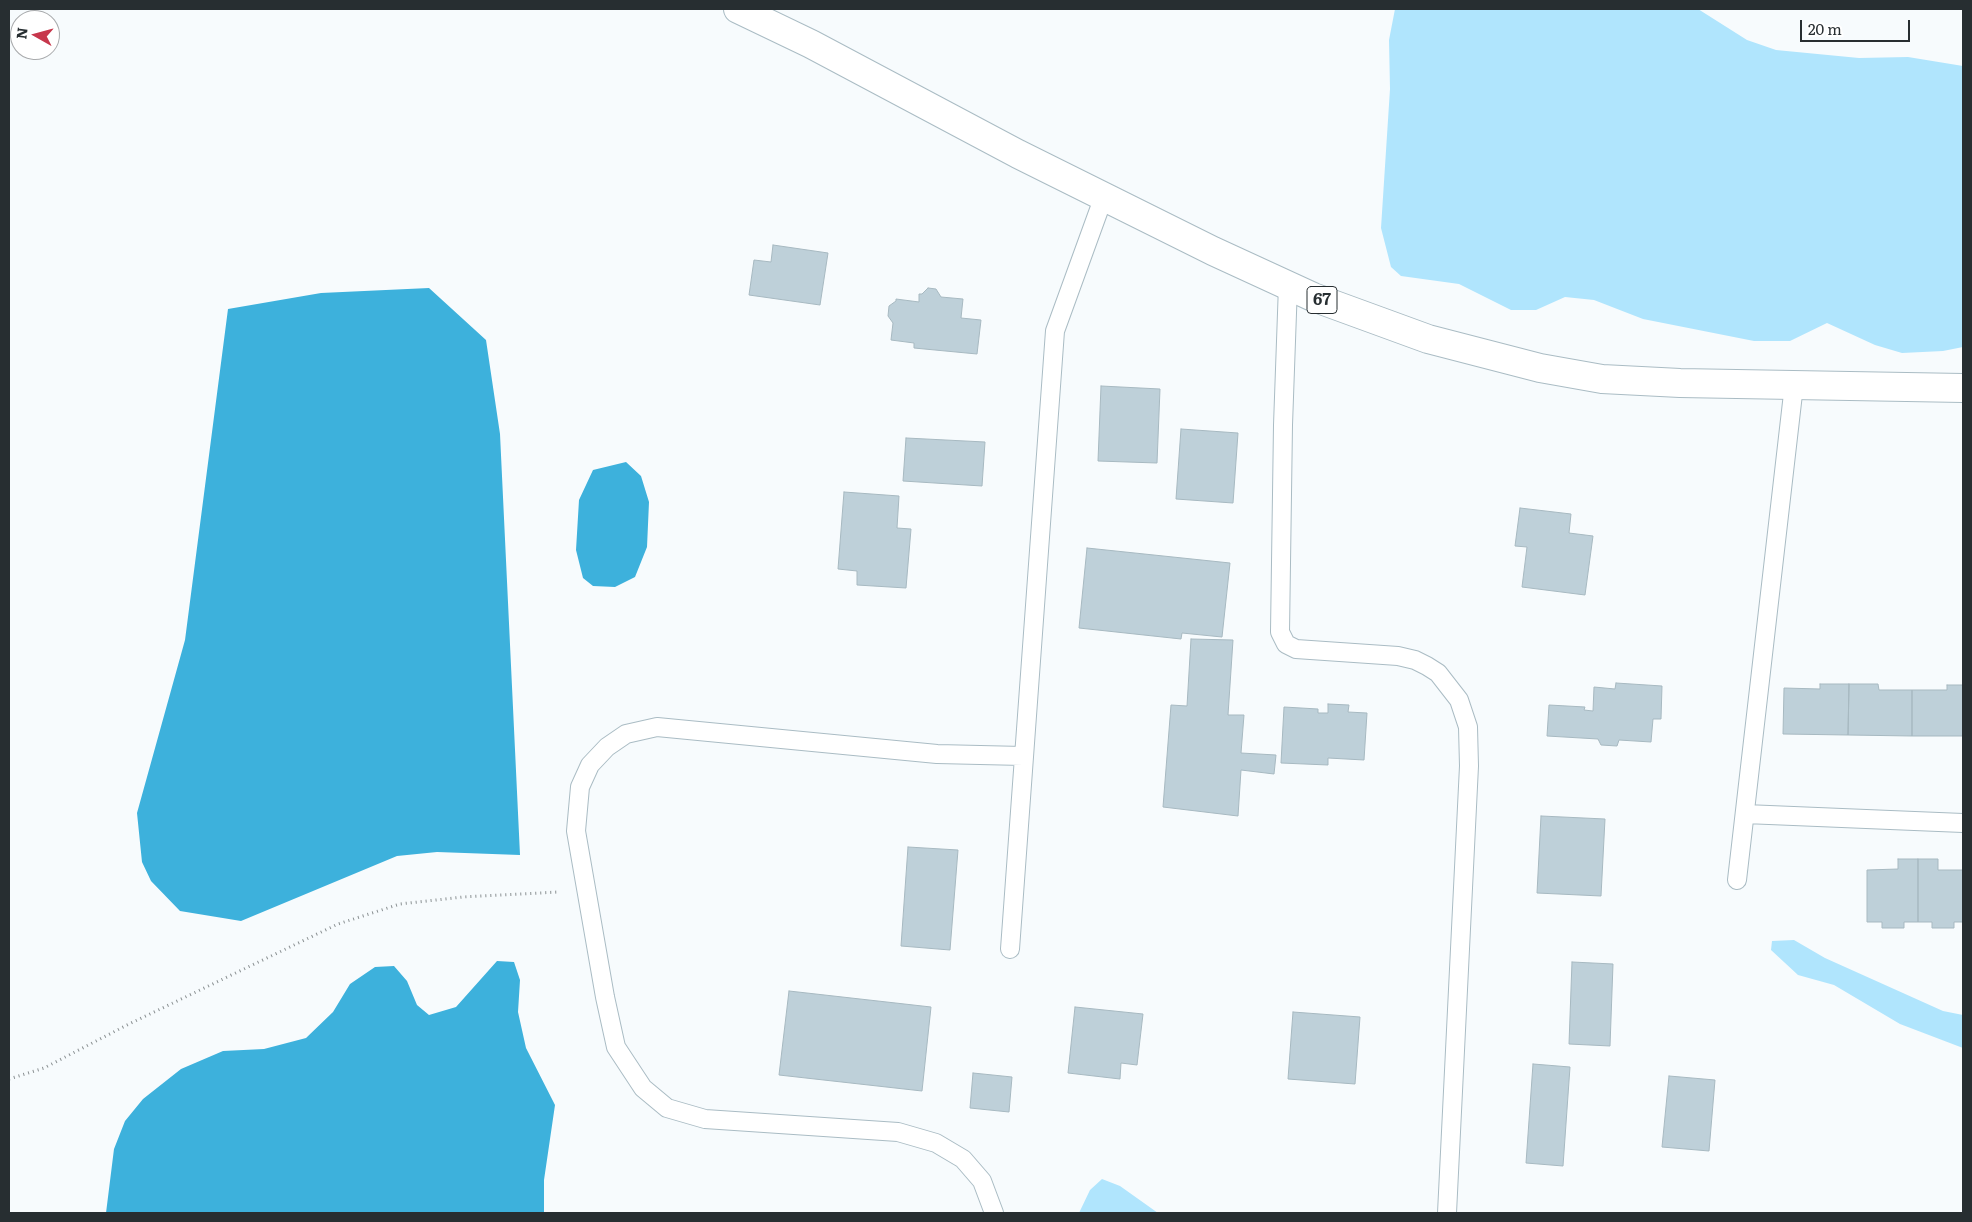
<!DOCTYPE html>
<style>
body{margin:0}
#map{position:relative;width:1972px;height:1222px;overflow:hidden;background:#f7fbfd;font-family:Literata,serif}
canvas{display:block}
.frame{position:absolute;inset:0;border:10px solid #272e31;pointer-events:none}
.north{position:absolute;left:10px;top:10px;width:50px;height:50px;box-sizing:border-box;background:#fff;border:1px solid #a9abad;border-radius:50%;rotate:277deg;font-size:14px;font-weight:700;line-height:20px;text-align:center;color:#272e31}
.north::after{content:'';display:block;margin:auto;width:18px;height:22px;background:#c7374c;clip-path:polygon(50% 0,100% 100%,50% 72%,0 100%)}
.scale{position:absolute;left:1800px;top:20px;width:110px;height:22px;box-sizing:border-box;border:2px solid #272e31;border-top:0;padding-left:6px;font-size:15px;line-height:18px;white-space:nowrap;color:#272e31;-webkit-text-stroke:4px #fff;paint-order:stroke}
</style>
<div id="map">
<canvas width="1972" height="1222"></canvas>
<div class="frame"></div>
<div class="north">N</div>
<div class="scale">20 m</div>
</div>
<script>
const c = document.querySelector('canvas').getContext('2d');
c.lineJoin = 'round';
function fill(path, color) {
  c.fillStyle = color;
  c.fill(path, 'evenodd');
}
function shape(rows) {
  const path = new Path2D();
  for (const r of rows) {
    path.moveTo(r[0], r[1]);
    for (let i = 2; i < r.length; i += 2) path.lineTo(r[i], r[i + 1]);
  }
  return path;
}
function stroke(path, color, width, dash) {
  c.strokeStyle = color;
  c.lineWidth = width;
  c.lineCap = dash ? 'butt' : 'round';
  c.setLineDash(dash || []);
  c.stroke(path);
}
function drawText(font, color, halo, rows, align = 'center') {
  c.font = font + ' Literata,serif';
  c.lineWidth = 4.5;
  c.setLineDash([]);
  c.textBaseline = 'middle';
  c.strokeStyle = halo;
  c.fillStyle = color;
  for (const [text, x, y, turn = 0] of rows) {
    c.save();
    c.translate(x, y);
    c.rotate((+turn || 0) * Math.PI / 180);
    c.textAlign = isNaN(turn) ? turn : align;
    if (halo) c.strokeText(text, 0, 0);
    c.fillText(text, 0, 0);
    c.restore();
  }
}
const green = shape([
 [1395,9,1698,9,1747,40,1776,50,1859,58,1908,57,1963,66,1963,347,1943,351,1902,353,1875,345,1827,323,1790,341,1754,341,1643,319,1594,300,1565,297,1536,310,1511,310,1459,284,1401,276,1391,267,1381,228,1390,89,1389,40],
 [1794,940,1825,958,1943,1011,1963,1015,1963,1048,1900,1024,1834,985,1798,975,1771,950,1772,941],
 [1102,1179,1120,1186,1158,1213,1079,1213,1090,1190]
]);
const water = shape([
 [429,288,486,340,500,434,520,855,437,852,397,856,241,921,180,911,151,881,142,862,137,813,185,640,228,309,321,293],
 [626,462,641,476,649,502,647,547,635,577,615,587,593,586,583,578,576,550,579,500,593,470],
 [497,961,514,962,520,980,518,1012,526,1048,555,1105,544,1180,544,1213,106,1213,114,1149,125,1121,143,1099,181,1069,223,1051,264,1049,306,1038,333,1012,350,984,375,967,394,966,407,981,417,1005,429,1015,456,1007]
]);
const building = shape([
 [773,245,828,253,820,305,749,295,754,260,771,262,773,245],
 [928,288,936,289,941,297,963,299,961,318,981,320,977,354,914,348,914,343,891,340,893,323,888,316,889,306,896,301,896,299,919,302,919,294,922,294,928,288],
 [1101,386,1160,389,1157,463,1098,461,1101,386],
 [1181,429,1238,433,1233,503,1176,499,1181,429],
 [906,438,985,442,982,486,903,481,906,438],
 [844,492,899,496,897,528,911,529,906,588,857,585,857,571,838,569,844,492],
 [1520,508,1571,514,1569,533,1593,536,1585,595,1522,587,1527,547,1515,546,1520,508],
 [1087,548,1230,563,1222,637,1182,633,1181,639,1079,628,1087,548],
 [1191,639,1233,640,1228,715,1244,715,1241,753,1276,755,1274,774,1241,770,1238,816,1163,807,1171,705,1187,706,1191,639],
 [1616,683,1662,686,1661,719,1653,719,1651,742,1619,740,1617,746,1601,745,1598,739,1547,736,1549,705,1585,707,1584,710,1593,711,1594,687,1615,689,1616,683],
 [1820,684,1849,684,1848,735,1783,734,1784,688,1820,689,1820,684],
 [1849,684,1878,684,1879,690,1912,690,1912,736,1848,735,1849,684],
 [1947,685,1963,685,1963,736,1912,736,1912,690,1947,690,1947,685],
 [1328,704,1349,705,1348,712,1367,713,1364,760,1328,758,1328,765,1281,763,1284,707,1318,709,1318,713,1328,713,1328,704],
 [1541,816,1605,819,1601,896,1537,893,1541,816],
 [908,847,958,850,950,950,901,946,908,847],
 [1898,859,1918,859,1918,922,1904,922,1904,928,1882,928,1882,922,1867,922,1867,870,1898,869,1898,859],
 [1918,859,1938,859,1938,870,1963,870,1963,922,1954,922,1954,928,1932,928,1932,922,1918,922,1918,859],
 [1572,962,1613,964,1610,1046,1569,1044,1572,962],
 [789,991,931,1007,922,1091,779,1075,789,991],
 [1075,1007,1143,1014,1137,1065,1121,1063,1120,1079,1068,1073,1075,1007],
 [1293,1012,1360,1017,1355,1084,1288,1079,1293,1012],
 [1533,1064,1570,1067,1563,1166,1526,1163,1533,1064],
 [973,1073,1012,1077,1009,1112,970,1108,973,1073],
 [1669,1076,1715,1080,1709,1151,1662,1147,1669,1076]
]);
const path = shape([
 [9,1079,44,1068,129,1024,338,924,400,904,463,897,558,892]
]);
const service = shape([
 [1288,285,1283,425,1280,632,1286,644,1296,649,1398,656,1415,660,1427,666,1438,673,1459,700,1468,727,1469,766,1447,1213],
 [1745,814,1963,823],
 [1737,880,1794,385],
 [1010,949,1055,331,1104,196],
 [994,1213,982,1181,963,1159,936,1143,898,1132,705,1119,667,1108,643,1088,616,1047,605,997,576,831,580,787,590,765,607,747,626,734,657,727,937,754,1023,756]
]);
const primary = shape([
 [738,9,811,44,1018,154,1213,251,1313,297,1428,339,1540,368,1602,379,1680,383,1963,388]
]);
const shields = [
 [1322,300,30]
];
const shieldNames = [
 ["67",1322,300]
];
fill(green, '#b0e5fd');
fill(water, '#3db1dc');
fill(building, '#bed0d9');
stroke(building, '#a7b9c1', 1);
stroke(service, '#aabcc4', 20);
stroke(primary, '#aabcc4', 30);
stroke(path, '#8a9092', 3, [1, 4]);
stroke(service, '#fff', 18);
stroke(primary, '#fff', 28);
for (const [x, y, w] of shields) {
  const box = new Path2D();
  box.roundRect(x - w / 2, y - 13.5, w, 27, 4);
  c.fillStyle = '#fff';
  c.fill(box);
  stroke(box, '#272e31', 1);
}
drawText('bold 16px', '#272e31', null, shieldNames);
</script>
